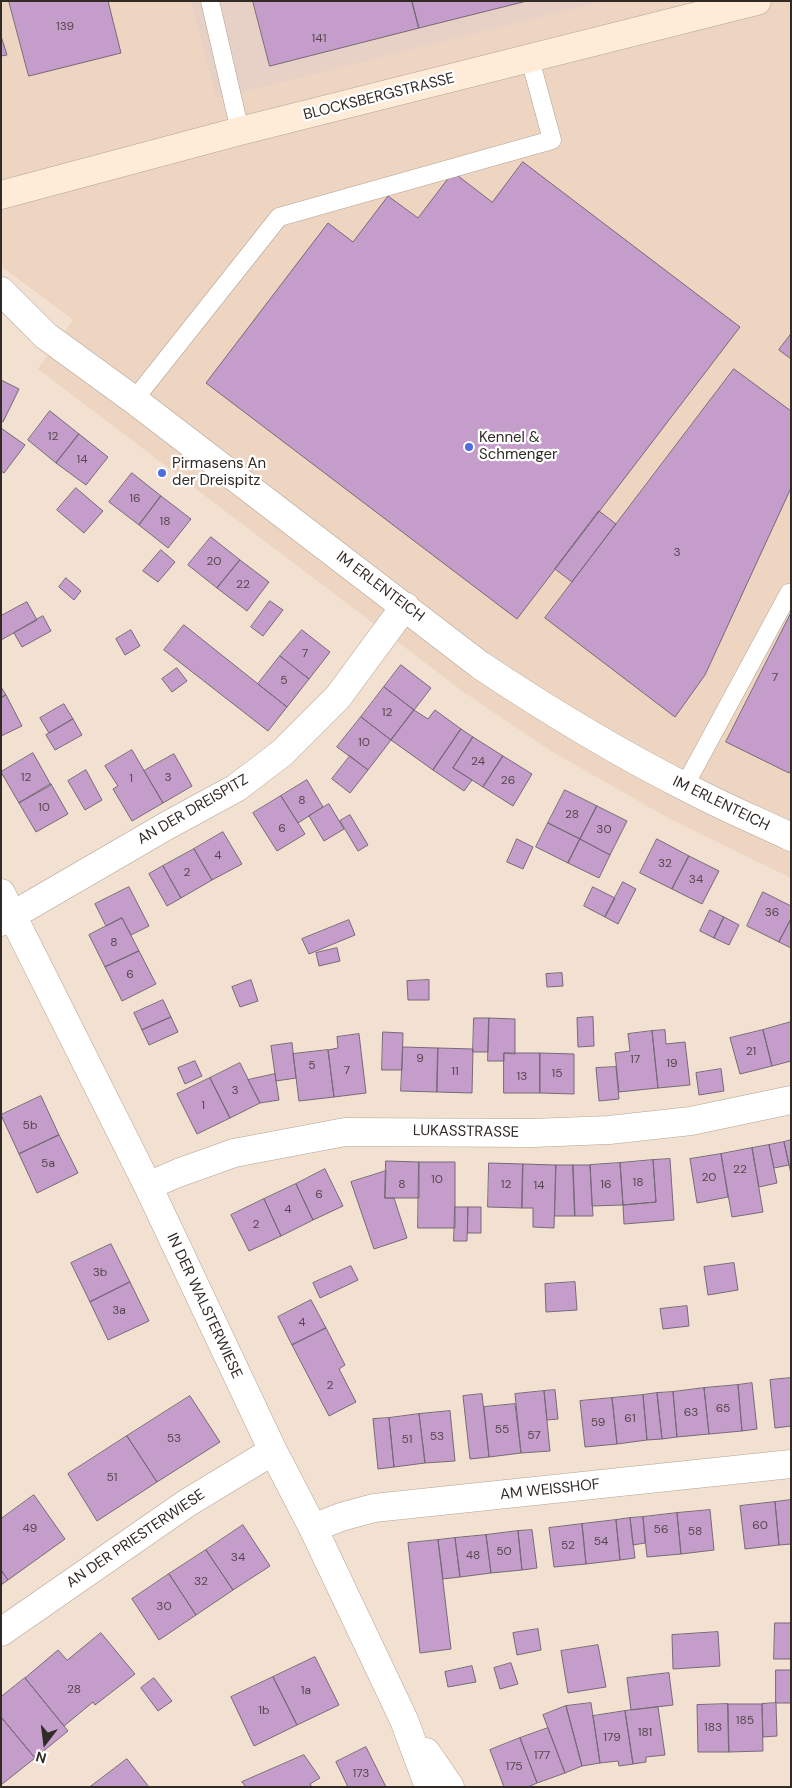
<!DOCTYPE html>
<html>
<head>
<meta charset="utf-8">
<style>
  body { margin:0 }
  #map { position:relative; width:792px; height:1788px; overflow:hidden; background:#f2e0d1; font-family:"DM Sans",sans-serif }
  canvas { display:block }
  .frame { position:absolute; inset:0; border:2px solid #312a25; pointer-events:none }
  .north { position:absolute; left:20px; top:1718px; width:50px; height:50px; -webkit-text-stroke:4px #fff; paint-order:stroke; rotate:195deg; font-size:14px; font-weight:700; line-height:20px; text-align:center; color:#312a25 }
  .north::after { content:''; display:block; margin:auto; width:18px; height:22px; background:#312a25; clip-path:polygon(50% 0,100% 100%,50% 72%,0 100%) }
</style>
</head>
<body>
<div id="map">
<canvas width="792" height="1788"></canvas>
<div class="frame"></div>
<div class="north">N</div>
</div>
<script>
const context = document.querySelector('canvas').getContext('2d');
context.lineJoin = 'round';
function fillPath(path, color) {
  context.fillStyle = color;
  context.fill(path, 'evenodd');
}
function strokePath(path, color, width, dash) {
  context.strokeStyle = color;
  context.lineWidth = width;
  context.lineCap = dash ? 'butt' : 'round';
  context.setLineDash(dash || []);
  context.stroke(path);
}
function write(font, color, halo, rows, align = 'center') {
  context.font = font + ' "DM Sans",sans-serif';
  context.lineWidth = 4.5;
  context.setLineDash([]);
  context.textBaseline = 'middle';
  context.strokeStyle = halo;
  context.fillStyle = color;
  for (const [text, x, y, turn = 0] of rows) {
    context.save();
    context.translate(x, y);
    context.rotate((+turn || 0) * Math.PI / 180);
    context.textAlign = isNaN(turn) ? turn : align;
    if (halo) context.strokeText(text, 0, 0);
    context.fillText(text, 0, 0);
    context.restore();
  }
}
const built = new Path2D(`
  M1,1h790v877l-121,-59 -119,-68 -86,-58 -427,-324 35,-49 -72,-54z`);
const industrial = new Path2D(`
  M190,1h414l-387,97z`);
const building = new Path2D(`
  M9,1h99l13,52 -92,23z
  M253,1h159l7,27 -149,38z
  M412,1h115l-108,27z
  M1,36l6,19 -6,1z
  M523,162l217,165 -223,292 -311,-236 122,-160 25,19 35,-46 30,22 35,-46 39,30z
  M791,334v25l-12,-9z
  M734,369l57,42v77l-86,187 -30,42 -130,-99z
  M1,380l18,9 -16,33 -2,-1z
  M50,411l29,23 -23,29 -28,-23z
  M1,428l24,17 -21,28 -3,-2z
  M79,434l29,23 -22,28 -30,-22z
  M132,473l29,23 -22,29 -30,-23z
  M76,488l27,23 -19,22 -27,-23z
  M161,496l30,23 -23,29 -29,-23z
  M599,511l17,13 -44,58 -17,-13z
  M211,537l29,23 -23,28 -29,-23z
  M161,550l14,12 -17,20 -15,-11z
  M240,560l29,22 -22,29 -30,-23z
  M66,578l15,13 -7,9 -15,-13z
  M270,601l13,9 -20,26 -12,-9z
  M27,602l10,18 -36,20v-24z
  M791,613v157l-2,3 -63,-31z
  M43,616l8,15 -29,16 -8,-14z
  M184,625l103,82 -19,24 -104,-81z
  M131,630l9,16 -15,9 -9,-16z
  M302,630l28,22 -21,27 -29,-23z
  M280,656l29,23 -22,28 -29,-23z
  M401,665l30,23 -17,22 -30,-23z
  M177,668l10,13 -15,11 -10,-13z
  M1,687l5,8 -5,3z
  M384,687l30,23 -23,30 -30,-23z
  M6,695l16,31 -21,10v-38z
  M64,704l9,15 -24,14 -9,-15z
  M414,710l14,9 7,-9 26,19 -28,41 -42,-30z
  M361,717l30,23 -23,30 -31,-23z
  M73,719l9,16 -27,15 -9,-15z
  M461,729l12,8 -20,31 19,12 -8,11 -31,-21z
  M473,737l30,19 -20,31 -30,-19z
  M132,750l31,53 -31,18 -19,-32 5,-3 -13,-20z
  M33,753l18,32 -32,18 -18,-31z
  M174,754l18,32 -29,17 -19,-32z
  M350,756l18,14 -18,23 -18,-14z
  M503,756l29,18 -19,32 -30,-19z
  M86,770l16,30 -17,10 -17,-29z
  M307,780l16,27 -25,16 -17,-27z
  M51,784l17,30 -32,18 -17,-29z
  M565,790l32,16 -17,33 -32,-16z
  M281,796l24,38 -28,17 -24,-38z
  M329,804l15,25 -20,12 -15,-25z
  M597,806l30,15 -17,34 -30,-16z
  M350,815l18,30 -10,6 -18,-30z
  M548,823l32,16 -12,24 -32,-16z
  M223,832l19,32 -30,16 -18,-31z
  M517,839l16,8 -10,22 -16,-7z
  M580,839l30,16 -11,23 -31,-15z
  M657,839l32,17 -17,33 -32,-16z
  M194,849l18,31 -31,18 -18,-32z
  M689,856l30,15 -17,33 -30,-15z
  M163,866l18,32 -14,8 -18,-32z
  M623,882l13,7 -18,35 -13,-7z
  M129,887l20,39 -18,9 -9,-17 -16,8 -11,-22z
  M593,887l22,11 -10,19 -21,-11z
  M763,892l28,14v13l-12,23 -32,-16z
  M710,910l14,7 -10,21 -14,-7z
  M724,917l15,8 -10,20 -15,-7z
  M122,918l17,33 -34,16 -16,-32z
  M791,919v29l-12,-6z
  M349,920l6,15 -46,19 -7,-15z
  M337,948l3,13 -21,5 -3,-13z
  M139,951l17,33 -34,17 -17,-34z
  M562,973l1,13 -16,1 -1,-13z
  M251,980l7,21 -18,6 -8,-20z
  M429,980v20h-21l-1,-19z
  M163,1000l8,17 -29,13 -8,-17z
  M171,1017l7,15 -29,13 -7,-15z
  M593,1017l1,29 -16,1 -1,-29z
  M474,1018h15l-1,34h-15z
  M489,1018l26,1v35l-11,-1v8h-16z
  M791,1022v39l-19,5 -9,-36z
  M665,1030l1,14 19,-2 5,43 -32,3 -6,-57z
  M763,1030l9,36 -32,8 -10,-36z
  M652,1031l6,57 -39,4 -4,-39 15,-2 -2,-17z
  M383,1032l20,1 -1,37h-20z
  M359,1034l7,59 -32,4 -6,-47 10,-2 -1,-11z
  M292,1043l4,35 -20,3 -5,-35z
  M403,1047l35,1 -1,44 -36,-1z
  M438,1048l35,1 -1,44 -35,-1z
  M328,1050l6,47 -35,4 -6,-47z
  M504,1053h36v40h-36z
  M540,1053l34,1v40l-34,-1z
  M195,1061l7,15 -17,8 -7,-16z
  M240,1063l20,40 -30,15 -20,-40z
  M616,1067l3,32 -20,2 -3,-33z
  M721,1069l3,22 -25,4 -3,-22z
  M275,1074l4,26 -19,3 -12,-23z
  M210,1078l20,40 -33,16 -20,-40z
  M41,1096l18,39 -40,19 -18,-39z
  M59,1135l19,38 -41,20 -18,-39z
  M791,1140v34l-7,-32z
  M784,1142l5,23 -15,3 -5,-23z
  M769,1145l8,38 -18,4 -7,-39z
  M752,1148l11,64 -31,5 -11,-63z
  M721,1154l7,43 -31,6 -7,-44z
  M670,1159l4,61 -50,4 -1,-19 33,-3 -3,-42z
  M653,1160l3,42 -33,3 -3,-42z
  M386,1161l33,1v36h-34z
  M419,1162h36v66h-37z
  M489,1163l34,1 -1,44 -34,-1z
  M620,1163l3,42 -31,1 -2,-41z
  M523,1164l33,1 -2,63 -21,-1v-19h-11z
  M556,1165h17l2,51h-20z
  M573,1165h17l3,51h-18z
  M325,1169l18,37 -30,14 -17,-36z
  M386,1171l-1,27h9l13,40 -33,11 -23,-67z
  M296,1184l17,36 -32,16 -17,-37z
  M264,1199l17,37 -32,15 -18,-36z
  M455,1207h13l-1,34h-13z
  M468,1207h13v26h-13z
  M111,1244l19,38 -40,20 -19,-39z
  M734,1263l4,27 -30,5 -4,-28z
  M351,1266l7,14 -38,18 -7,-15z
  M130,1282l19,39 -41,19 -18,-38z
  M575,1282l2,28 -31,2 -1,-28z
  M311,1300l15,28 -34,17 -14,-28z
  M687,1306l2,20 -26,3 -3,-20z
  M326,1328l19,37 -6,4 17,33 -27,14 -37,-71z
  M791,1378v48l-16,2 -5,-48z
  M752,1383l5,46 -15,2 -4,-46z
  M738,1385l4,46 -33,3 -5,-46z
  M704,1388l5,46 -32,3 -4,-45z
  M555,1390l3,29 -11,1 -3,-29z
  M544,1391l6,60 -29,2 -6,-59z
  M673,1392l4,45 -15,2 -5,-46z
  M657,1393l5,46 -15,1 -4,-45z
  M482,1394l7,63 -19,2 -7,-63z
  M643,1395l4,45 -30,4 -5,-46z
  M190,1396l30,46 -63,40 -30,-46z
  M612,1398l5,46 -32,3 -5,-46z
  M515,1404l6,49 -32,4 -5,-50z
  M450,1411l5,50 -30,2 -6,-49z
  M419,1414l6,49 -31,4 -5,-49z
  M389,1418l5,49 -16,2 -5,-50z
  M127,1436l30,46 -60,39 -29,-47z
  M34,1495l31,44 -57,41 -7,-10v-51z
  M791,1500v44l-12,1 -4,-43z
  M775,1502l4,43 -34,4 -5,-43z
  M710,1510l4,40 -33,4 -4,-41z
  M677,1513l4,41 -34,3 -4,-40z
  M643,1517l2,26 -12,2 -3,-27z
  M630,1518l5,40 -15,2 -4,-40z
  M616,1520l4,40 -34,4 -4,-40z
  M582,1524l4,40 -32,3 -5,-39z
  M243,1525l27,41 -37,24 -27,-40z
  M532,1530l5,38 -15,2 -4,-39z
  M518,1531l4,39 -31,3 -5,-38z
  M486,1535l5,38 -31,4 -5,-39z
  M455,1538l5,39 -17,2 -5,-39z
  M438,1540l13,109 -31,4 -12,-110z
  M206,1550l27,40 -37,25 -27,-41z
  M1,1570l7,10 -7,5z
  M169,1574l27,41 -37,25 -27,-41z
  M775,1623h16v36h-17z
  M538,1629l3,21 -24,5 -4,-22z
  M718,1632l2,34 -47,3 -1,-34z
  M101,1633l34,41 -40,31 -2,-3 -29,24 -39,-48 33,-28 9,10z
  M598,1645l8,42 -38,6 -7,-42z
  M315,1657l24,48 -42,20 -24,-48z
  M511,1663l7,21 -18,5 -6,-21z
  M472,1666l4,16 -28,5 -3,-15z
  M776,1670h15v33h-15z
  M669,1673l4,32 -42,5 -4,-32z
  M273,1677l24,48 -43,21 -23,-49z
  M25,1678l43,53 -33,27 -34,-41v-20z
  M154,1678l18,23 -14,10 -17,-23z
  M591,1703l9,60 -18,3 -16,-60z
  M776,1703l1,33 -14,1 -1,-33z
  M728,1704l1,48h-31l-1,-47z
  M728,1704h34l1,47 -34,1z
  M566,1706l16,60 -17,7 -22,-58z
  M658,1707l7,48 -19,2v5l-13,2 -8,-53z
  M625,1711l8,53 -14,2 -1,-5 -18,2 -7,-47z
  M1,1717l34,41 -34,27z
  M548,1728l17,45 -28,10 -17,-45z
  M520,1738l17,45 -9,4h-24l-14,-37z
  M366,1747l20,40h-38l-12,-25z
  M304,1755l16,23 -10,6 2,3h-66l-4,-5z
  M127,1759l22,28h-59z`);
const lane = new Path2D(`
  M210,1l30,130
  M134,400l145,-183 273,-77 -22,-81
  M684,787l105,-194`);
const street = new Path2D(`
  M1,291l45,45 88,64 346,265c66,44 133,85 204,121 35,19 71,34 107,51
  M1,893l147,293 125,265 40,77 91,192 25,67
  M1,922l167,-97 68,-37 46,-35 56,-56 67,-91
  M148,1186l30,-13 56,-20 111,-21 188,1 76,-3 82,-9 100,-21
  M313,1528l28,-11 33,-9 417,-44
  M1,1632l186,-129 86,-52
  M426,1752l24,35`);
const secondary = new Path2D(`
  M1,195l239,-64 517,-130`);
const markers = [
  [469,447,5,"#4d6de1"],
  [162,473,5,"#4d6de1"]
];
const numberNames = [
  ["139",65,27],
  ["141",319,39],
  ["12",53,437],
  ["14",82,460],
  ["16",135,499],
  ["18",165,522],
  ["3",677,553],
  ["20",214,562],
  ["22",243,585],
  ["7",305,654],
  ["7",775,678],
  ["5",284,681],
  ["12",387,713],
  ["10",364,743],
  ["24",478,762],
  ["12",26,778],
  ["3",168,778],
  ["1",131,779],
  ["26",508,781],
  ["8",302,801],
  ["10",44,808],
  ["28",572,815],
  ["6",282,829],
  ["30",604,830],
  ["4",218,856],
  ["32",665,864],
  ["2",187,873],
  ["34",696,880],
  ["36",772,913],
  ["8",114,943],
  ["6",130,975],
  ["21",751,1052],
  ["9",420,1059],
  ["17",635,1060],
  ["19",672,1064],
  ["5",312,1066],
  ["7",347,1071],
  ["11",455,1072],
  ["15",557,1074],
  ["13",522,1077],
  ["3",235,1091],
  ["1",203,1106],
  ["5b",30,1126],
  ["5a",48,1164],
  ["22",740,1170],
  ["20",709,1178],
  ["10",437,1180],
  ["18",638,1183],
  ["8",402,1185],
  ["12",506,1185],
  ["16",606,1185],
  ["14",539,1186],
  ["6",319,1195],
  ["4",288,1210],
  ["2",256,1225],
  ["3b",100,1273],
  ["3a",119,1311],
  ["4",302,1323],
  ["2",330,1386],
  ["65",723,1409],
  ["63",691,1413],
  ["61",630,1419],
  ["59",598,1423],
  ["55",502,1430],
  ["57",534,1436],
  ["53",437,1437],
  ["53",174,1439],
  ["51",407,1440],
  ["51",112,1478],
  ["60",760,1526],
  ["49",30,1529],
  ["56",661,1530],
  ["58",695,1532],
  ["54",601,1542],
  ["52",568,1546],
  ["50",504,1552],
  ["48",473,1556],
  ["34",238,1558],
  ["32",201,1582],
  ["30",164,1607],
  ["28",74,1690],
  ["1a",306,1691],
  ["1b",264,1711],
  ["185",745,1721],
  ["183",713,1728],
  ["181",645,1733],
  ["179",612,1738],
  ["177",542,1756],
  ["175",514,1767],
  ["173",361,1774]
];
const streetNames = [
  ["BLOCKSBERGSTRASSE",379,97,-14],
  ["IM ERLENTEICH",380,587,37],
  ["IM ERLENTEICH",721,804,26],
  ["AN DER DREISPITZ",193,810,-30],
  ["LUKASSTRASSE",466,1132,1],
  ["IN DER WALSTERWIESE",204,1306,65],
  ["AM WEISSHOF",550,1490,-6],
  ["AN DER PRIESTERWIESE",136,1539,-34]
];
const poiNames = [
  ["Kennel &",479,438],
  ["Schmenger",479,455],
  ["Pirmasens An",172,464],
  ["der Dreispitz",172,481]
];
fillPath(built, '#edd5c1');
fillPath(industrial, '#e7d1c6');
fillPath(building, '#c59dca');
strokePath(building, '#766978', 1);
strokePath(lane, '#b3a294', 19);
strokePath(street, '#b3a294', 29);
strokePath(secondary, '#b3a294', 29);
strokePath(lane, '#fff', 18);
strokePath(street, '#fff', 28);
strokePath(secondary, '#feebd8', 28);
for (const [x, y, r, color] of markers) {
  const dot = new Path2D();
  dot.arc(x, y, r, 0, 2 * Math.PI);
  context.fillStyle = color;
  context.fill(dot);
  strokePath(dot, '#fff', 2);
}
write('12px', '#56474e', null, numberNames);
write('15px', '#312a25', '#fff', streetNames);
write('15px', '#312a25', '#fff', poiNames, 'left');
</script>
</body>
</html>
